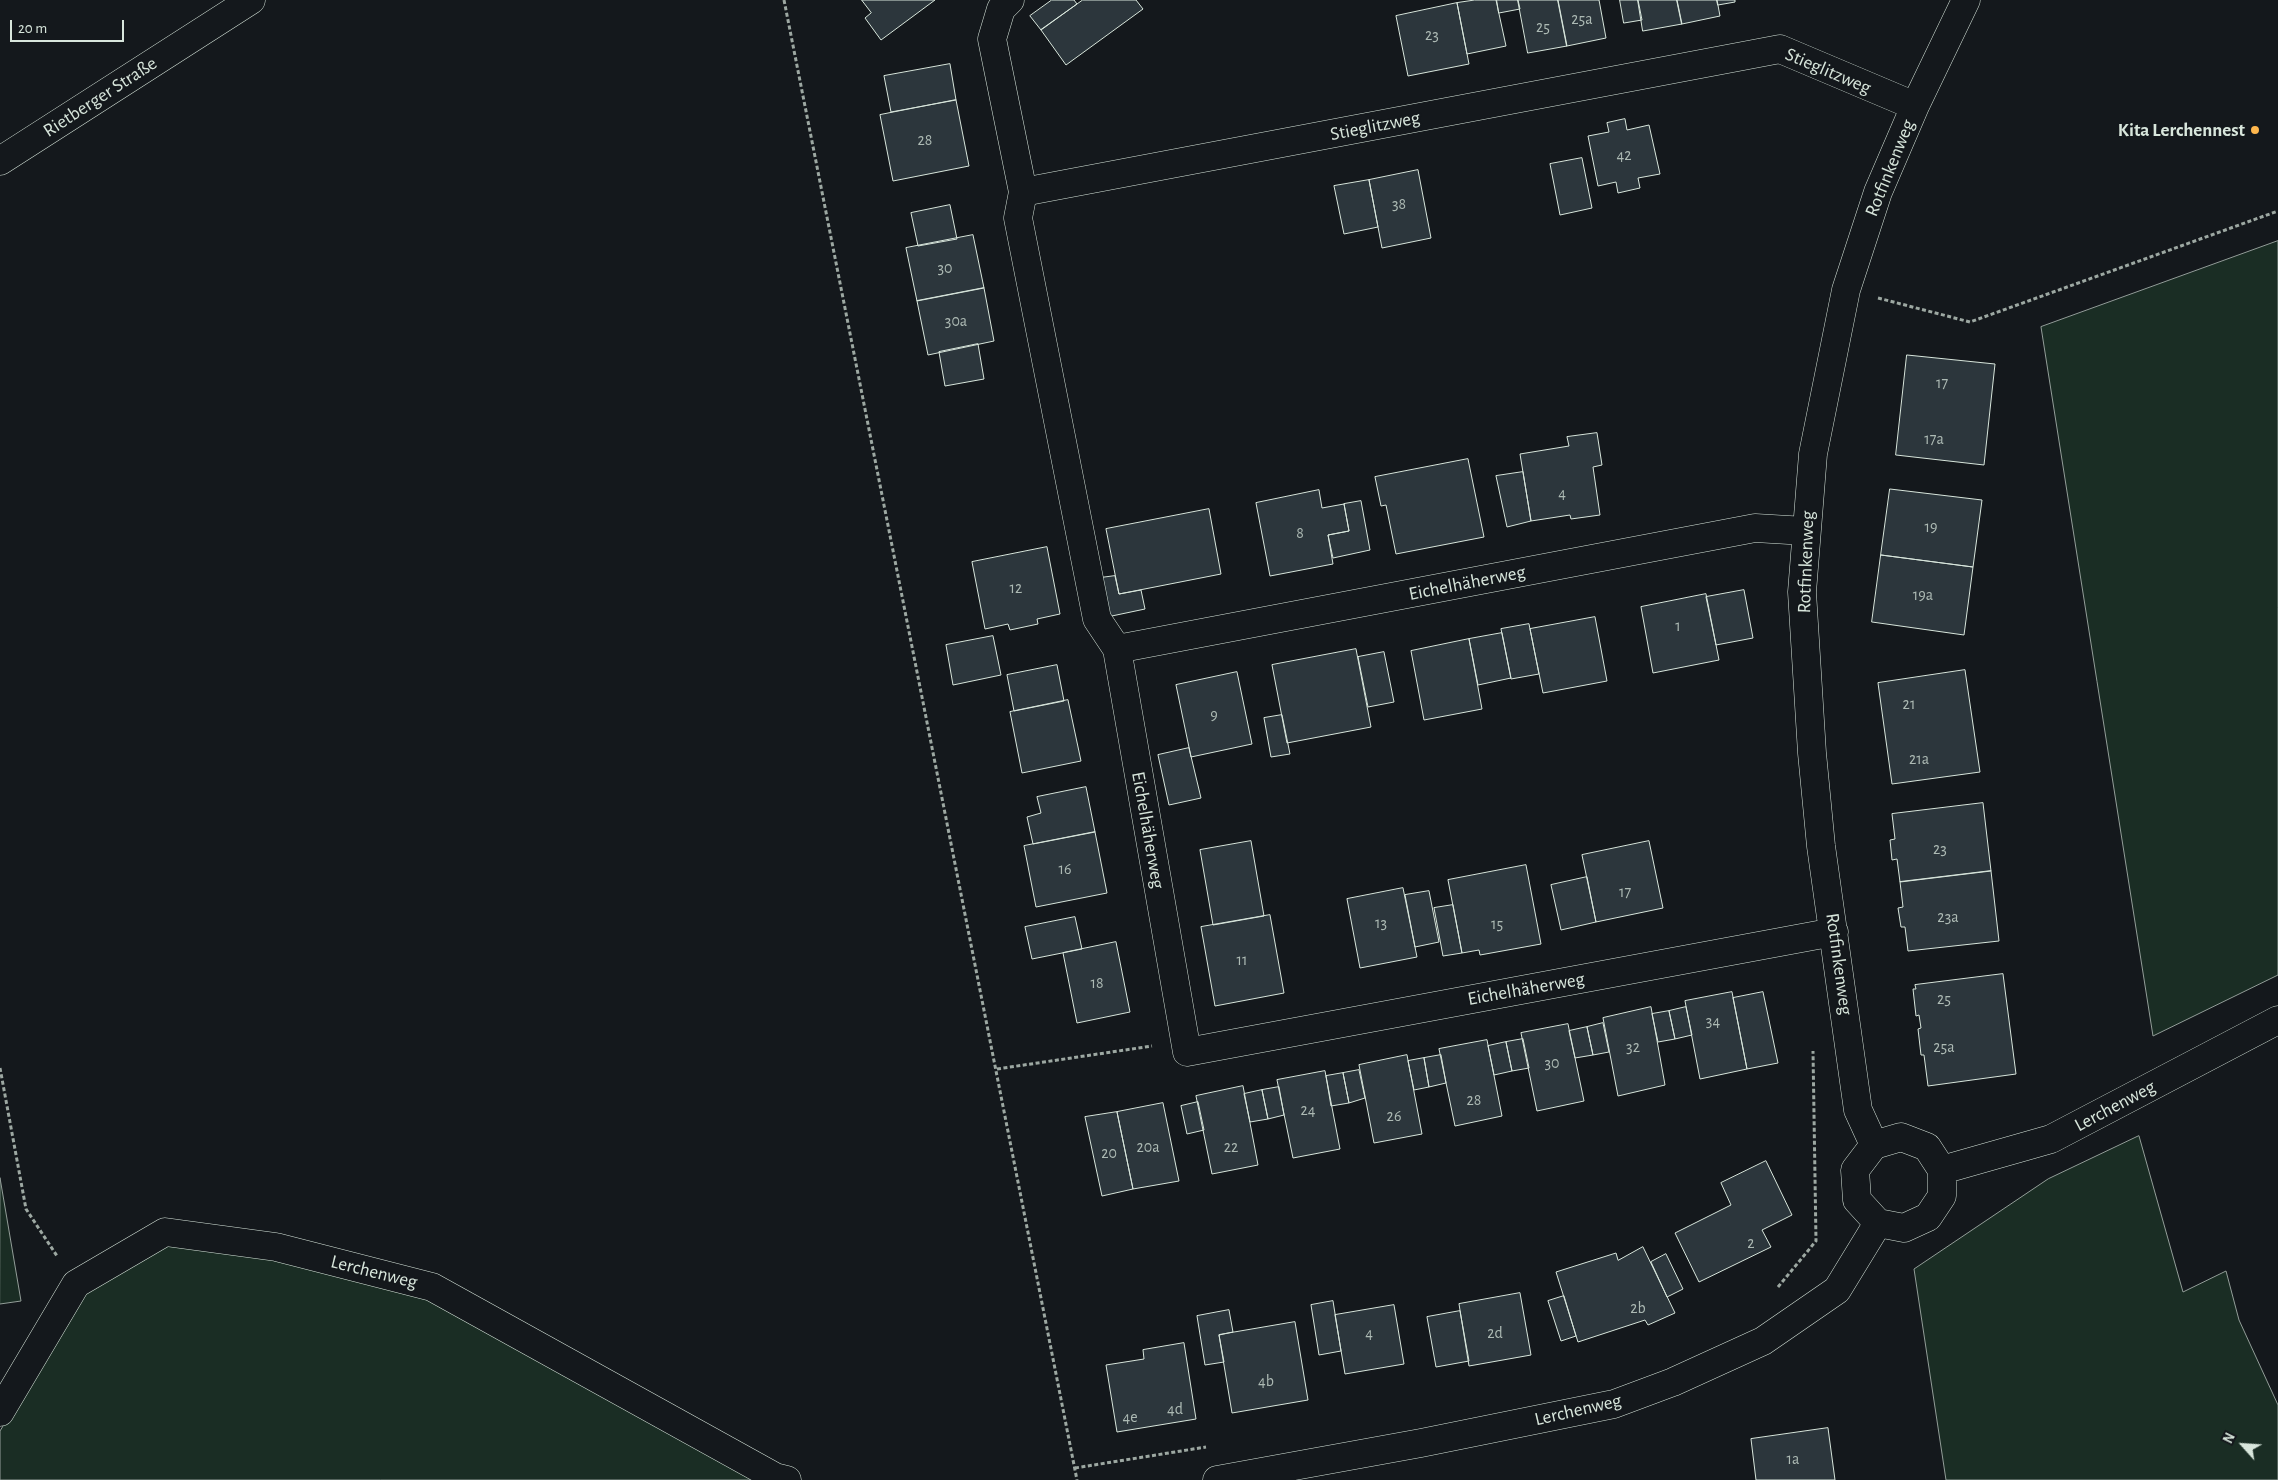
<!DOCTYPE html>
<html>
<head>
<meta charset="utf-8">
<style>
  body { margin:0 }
  #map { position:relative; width:2278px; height:1480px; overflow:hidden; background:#14181c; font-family:"Alegreya Sans",sans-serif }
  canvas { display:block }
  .north { position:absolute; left:2218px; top:1420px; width:50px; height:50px; -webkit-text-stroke:4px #14181c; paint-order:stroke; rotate:296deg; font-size:14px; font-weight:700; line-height:20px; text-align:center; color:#d8e6dc }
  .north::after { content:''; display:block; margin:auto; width:18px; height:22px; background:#d8e6dc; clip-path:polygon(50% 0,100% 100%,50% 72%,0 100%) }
  .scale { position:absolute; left:10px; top:20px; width:114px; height:22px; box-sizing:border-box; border:2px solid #d8e6dc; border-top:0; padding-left:6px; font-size:15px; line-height:18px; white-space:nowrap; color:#d8e6dc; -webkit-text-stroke:4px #14181c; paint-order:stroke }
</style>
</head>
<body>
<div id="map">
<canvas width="2278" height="1480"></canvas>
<div class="north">N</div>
<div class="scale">20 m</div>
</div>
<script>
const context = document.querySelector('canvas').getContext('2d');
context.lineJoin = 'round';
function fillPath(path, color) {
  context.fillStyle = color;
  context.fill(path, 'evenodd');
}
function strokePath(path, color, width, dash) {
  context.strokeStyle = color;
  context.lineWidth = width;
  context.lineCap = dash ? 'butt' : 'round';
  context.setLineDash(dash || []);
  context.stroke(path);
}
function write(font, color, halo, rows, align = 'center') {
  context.font = font + ' "Alegreya Sans",sans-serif';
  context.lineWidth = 4;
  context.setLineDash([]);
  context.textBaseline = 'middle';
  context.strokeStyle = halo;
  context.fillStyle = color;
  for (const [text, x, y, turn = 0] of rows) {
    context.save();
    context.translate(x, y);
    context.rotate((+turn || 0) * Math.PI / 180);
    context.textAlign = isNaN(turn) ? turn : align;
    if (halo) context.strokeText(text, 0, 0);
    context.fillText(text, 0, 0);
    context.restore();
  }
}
const green = new Path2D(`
  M2278,241v734l-125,61 -112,-709z
  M2139,1136l44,156 43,-21 13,49 39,85v75h-332l-32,-211 134,-90z
  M0,1178l21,123 -21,3z
  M166,1245l107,12 156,37 332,186h-761v-49l84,-138z`);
const building = new Path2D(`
  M862,0h73l-54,40 -16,-22 6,-5z
  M1052,0h22l3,4 -36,26 -11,-14z
  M1083,0h53l7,9 -77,56 -25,-35z
  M1475,0h21l10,46 -39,8 -10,-51z
  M1497,0h21l2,9 -21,4z
  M1518,0h40l9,46 -39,7z
  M1558,0h41l7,38 -39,8z
  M1620,0h18l4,20 -18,3z
  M1638,0h39l5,24 -39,7z
  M1677,0h40l3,16 -38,8z
  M1717,0h18v2l-17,3z
  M1457,3l12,61 -61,12 -12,-60z
  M950,64l6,36 -65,12 -7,-36z
  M956,100l13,66 -76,15 -13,-66z
  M1625,119l2,11 22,-5 11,49 -22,4 2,10 -22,5 -2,-11 -18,4 -10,-50 21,-4 -2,-9z
  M1582,158l10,50 -32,7 -10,-51z
  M1418,170l13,68 -49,10 -13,-68z
  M1369,180l9,47 -34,7 -10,-48z
  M950,205l7,34 -39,7 -7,-33z
  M973,235l11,53 -67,13 -11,-53z
  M984,288l10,53 -66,14 -11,-54z
  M978,344l6,35 -39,7 -6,-34z
  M1907,355l88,9 -11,101 -88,-10z
  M1597,433l5,32 -9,2 7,48 -29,4 -1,-4 -39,6 -11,-67 49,-8 -2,-9z
  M1468,459l16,78 -88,17 -10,-49 -5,1 -6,-29z
  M1523,472l8,49 -24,6 -11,-51z
  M1890,489l92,11 -9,67 -92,-12z
  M1319,490l3,18 22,-4 5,27 -21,4 5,29 -63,12 -14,-73z
  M1361,501l9,49 -37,8 -5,-23 21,-4 -5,-27z
  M1209,509l12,65 -102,20 -13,-65z
  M1047,547l13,67 -23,5 1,5 -28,6 -2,-6 -23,5 -13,-67z
  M1881,555l92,12 -9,68 -92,-13z
  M1115,576l4,18 22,-4 4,19 -38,8 -7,-39z
  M1744,590l9,48 -37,7 -10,-48z
  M1706,594l13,66 -66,13 -12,-66z
  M1595,617l12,64 -64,12 -13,-64z
  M1529,624l10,50 -28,5 -10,-50z
  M1502,633l9,45 -33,7 -9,-46z
  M993,636l8,39 -48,10 -7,-40z
  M1469,639l13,70 -58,11 -13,-69z
  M1356,649l15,78 -84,16 -15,-78z
  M1384,652l10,50 -26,5 -10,-50z
  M1057,665l7,36 -50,10 -7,-36z
  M1965,670l15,102 -88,12 -14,-101z
  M1237,672l15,72 -61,13 -15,-72z
  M1068,700l13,61 -59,12 -12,-61z
  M1282,715l8,39 -19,3 -7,-39z
  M1189,748l12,50 -32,7 -11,-50z
  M1086,787l9,45 -62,12 -6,-27 14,-4 -4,-16z
  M1983,803l8,68 -91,11 -3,-23 -5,1 -2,-20 5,-1 -3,-25z
  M1095,832l12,61 -71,14 -12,-61z
  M1251,841l13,75 -51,9 -13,-75z
  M1649,841l14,67 -67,14 -14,-67z
  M1526,865l15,79 -61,11 -1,-5 -17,3 -14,-73z
  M1991,871l8,70 -91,10 -3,-24h-4l-3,-19 5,-1 -3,-25z
  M1587,877l9,45 -35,8 -10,-45z
  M1403,888l14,69 -57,11 -13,-69z
  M1429,891l10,51 -24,5 -10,-52z
  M1453,905l9,48 -19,3 -9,-48z
  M1270,915l14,78 -69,13 -14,-79z
  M1075,917l7,32 -50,10 -7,-32z
  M1116,942l14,70 -53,11 -14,-70z
  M2003,974l13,100 -88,12 -4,-31h-3l-3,-26 3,-1 -2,-13 -3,1 -3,-27h3l-1,-4z
  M1732,992l15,77 -47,10 -15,-78z
  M1763,992l15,71 -31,6 -14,-71z
  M1651,1007l14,78 -47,11 -15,-78z
  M1686,1007l6,28 -17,4 -6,-28z
  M1669,1011l6,28 -17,3 -6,-28z
  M1603,1023l6,29 -16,3 -6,-28z
  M1568,1024l16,77 -47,10 -16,-78z
  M1587,1027l6,28 -18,3 -6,-27z
  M1523,1039l6,29 -17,3 -6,-29z
  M1487,1040l15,76 -47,10 -16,-77z
  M1506,1042l6,29 -18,4 -6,-29z
  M1407,1055l15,79 -48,9 -15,-78z
  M1441,1055l5,28 -17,4 -5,-29z
  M1424,1058l5,29 -15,3 -6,-29z
  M1359,1070l6,28 -16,5 -6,-30z
  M1325,1071l15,78 -47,9 -16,-78z
  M1343,1073l6,30 -18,3 -5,-30z
  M1243,1086l15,79 -46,9 -16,-78z
  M1279,1087l5,28 -16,4 -6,-29z
  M1262,1090l6,29 -18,3 -6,-28z
  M1198,1102l6,28 -17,4 -6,-28z
  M1163,1103l16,78 -46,8 -16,-77z
  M1117,1112l16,77 -31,7 -17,-79z
  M1766,1161l26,54 -30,15 9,17 -72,35 -24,-49 56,-28 -10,-22z
  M1643,1247l32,66 -27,12 -3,-5 -67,22 -22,-70 60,-19 2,7z
  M1666,1254l17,35 -16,8 -16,-35z
  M1520,1293l11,62 -62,11 -10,-62z
  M1564,1296l12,40 -15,5 -13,-40z
  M1333,1301l8,50 -22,4 -8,-50z
  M1394,1305l10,59 -59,10 -10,-59z
  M1229,1310l4,22 -14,3 5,27 -19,3 -8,-49z
  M1460,1311l9,50 -33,6 -9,-50z
  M1295,1322l13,78 -76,13 -13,-78z
  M1184,1343l12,76 -79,13 -11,-67 38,-6 -1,-9z
  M1828,1428l7,52h-79l-5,-41z`);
const path = new Path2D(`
  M784,0l293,1480
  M1878,298l92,24 308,-111
  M0,1068l26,141 31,47
  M997,1069l155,-23
  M1778,1287l38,-46 -3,-190
  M1075,1468l131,-21`);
const street = new Path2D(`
  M1010,0l-9,9 -9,30 31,153 757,-143 135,57
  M1023,192l-5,26 79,401 20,30 70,403 647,-120
  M1117,649l638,-121 51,3
  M1901,1137l26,10 15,23v26l-14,21 -24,11 -26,-5 -21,-23 -2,-30 19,-25z
  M1874,1145l-16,-35 -37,-264 -9,-93 -10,-161 11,-138 33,-164 32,-98 37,-86 51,-106
  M1942,1170l109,-31 227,-119
  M0,1412l76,-128 89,-52 111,15 156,40 343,190 12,3
  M1217,1480l204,-37 193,-39 59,-22 90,-41 74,-51 41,-67`);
const primary = new Path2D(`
  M0,161l251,-161`);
const markers = [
  [2255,130,5,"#ffb74d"]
];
const numberNames = [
  ["25a",1582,19],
  ["25",1543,27],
  ["23",1432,35],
  ["28",925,140],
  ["42",1624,155],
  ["38",1399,204],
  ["30",945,268],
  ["30a",956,321],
  ["17",1942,383],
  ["17a",1934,439],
  ["4",1562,493],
  ["19",1931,527],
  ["8",1300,533],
  ["12",1016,588],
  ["19a",1923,595],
  ["1",1678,626],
  ["21",1909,704],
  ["9",1214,715],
  ["21a",1919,759],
  ["23",1940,849],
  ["16",1065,869],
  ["17",1625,892],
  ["23a",1948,917],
  ["13",1381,923],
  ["15",1497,924],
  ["11",1242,960],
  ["18",1097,983],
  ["25",1944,999],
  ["34",1713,1021],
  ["32",1633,1047],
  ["25a",1944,1047],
  ["30",1552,1063],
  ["28",1474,1100],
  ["24",1308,1110],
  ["26",1394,1116],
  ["20a",1148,1147],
  ["22",1231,1147],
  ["20",1109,1153],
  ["2",1751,1243],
  ["2b",1638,1308],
  ["4",1369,1333],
  ["2d",1495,1333],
  ["4b",1266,1381],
  ["4d",1175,1409],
  ["4e",1130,1417],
  ["1a",1793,1459]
];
const streetNames = [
  ["Stieglitzweg",1828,71,23],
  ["Rietberger Straße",100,97,-33],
  ["Stieglitzweg",1375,126,-11],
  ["Rotfinkenweg",1890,168,-68],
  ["Rotfinkenweg",1806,562,-88],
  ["Eichelhäherweg",1467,583,-11],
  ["Eichelhäherweg",1148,830,80],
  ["Rotfinkenweg",1839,964,82],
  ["Eichelhäherweg",1526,989,-10],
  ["Lerchenweg",2115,1106,-28],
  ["Lerchenweg",374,1272,14],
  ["Lerchenweg",1578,1410,-13]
];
const poiNames = [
  ["Kita Lerchennest",2245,130]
];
fillPath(green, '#1a2d24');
strokePath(green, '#939e99', 1);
fillPath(building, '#2c363c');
strokePath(building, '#d8e6dc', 1);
strokePath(street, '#d8e6dc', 29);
strokePath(primary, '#d8e6dc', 29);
strokePath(path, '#9da8a2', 3, [4, 2.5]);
strokePath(street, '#14181c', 28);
strokePath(primary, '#14181c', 28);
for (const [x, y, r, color] of markers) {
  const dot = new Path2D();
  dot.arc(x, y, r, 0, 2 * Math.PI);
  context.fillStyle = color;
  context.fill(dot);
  strokePath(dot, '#14181c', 2);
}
write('16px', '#adbab4', null, numberNames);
write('19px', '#d8e6dc', '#14181c', streetNames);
write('bold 19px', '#d8e6dc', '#14181c', poiNames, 'right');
</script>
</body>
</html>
